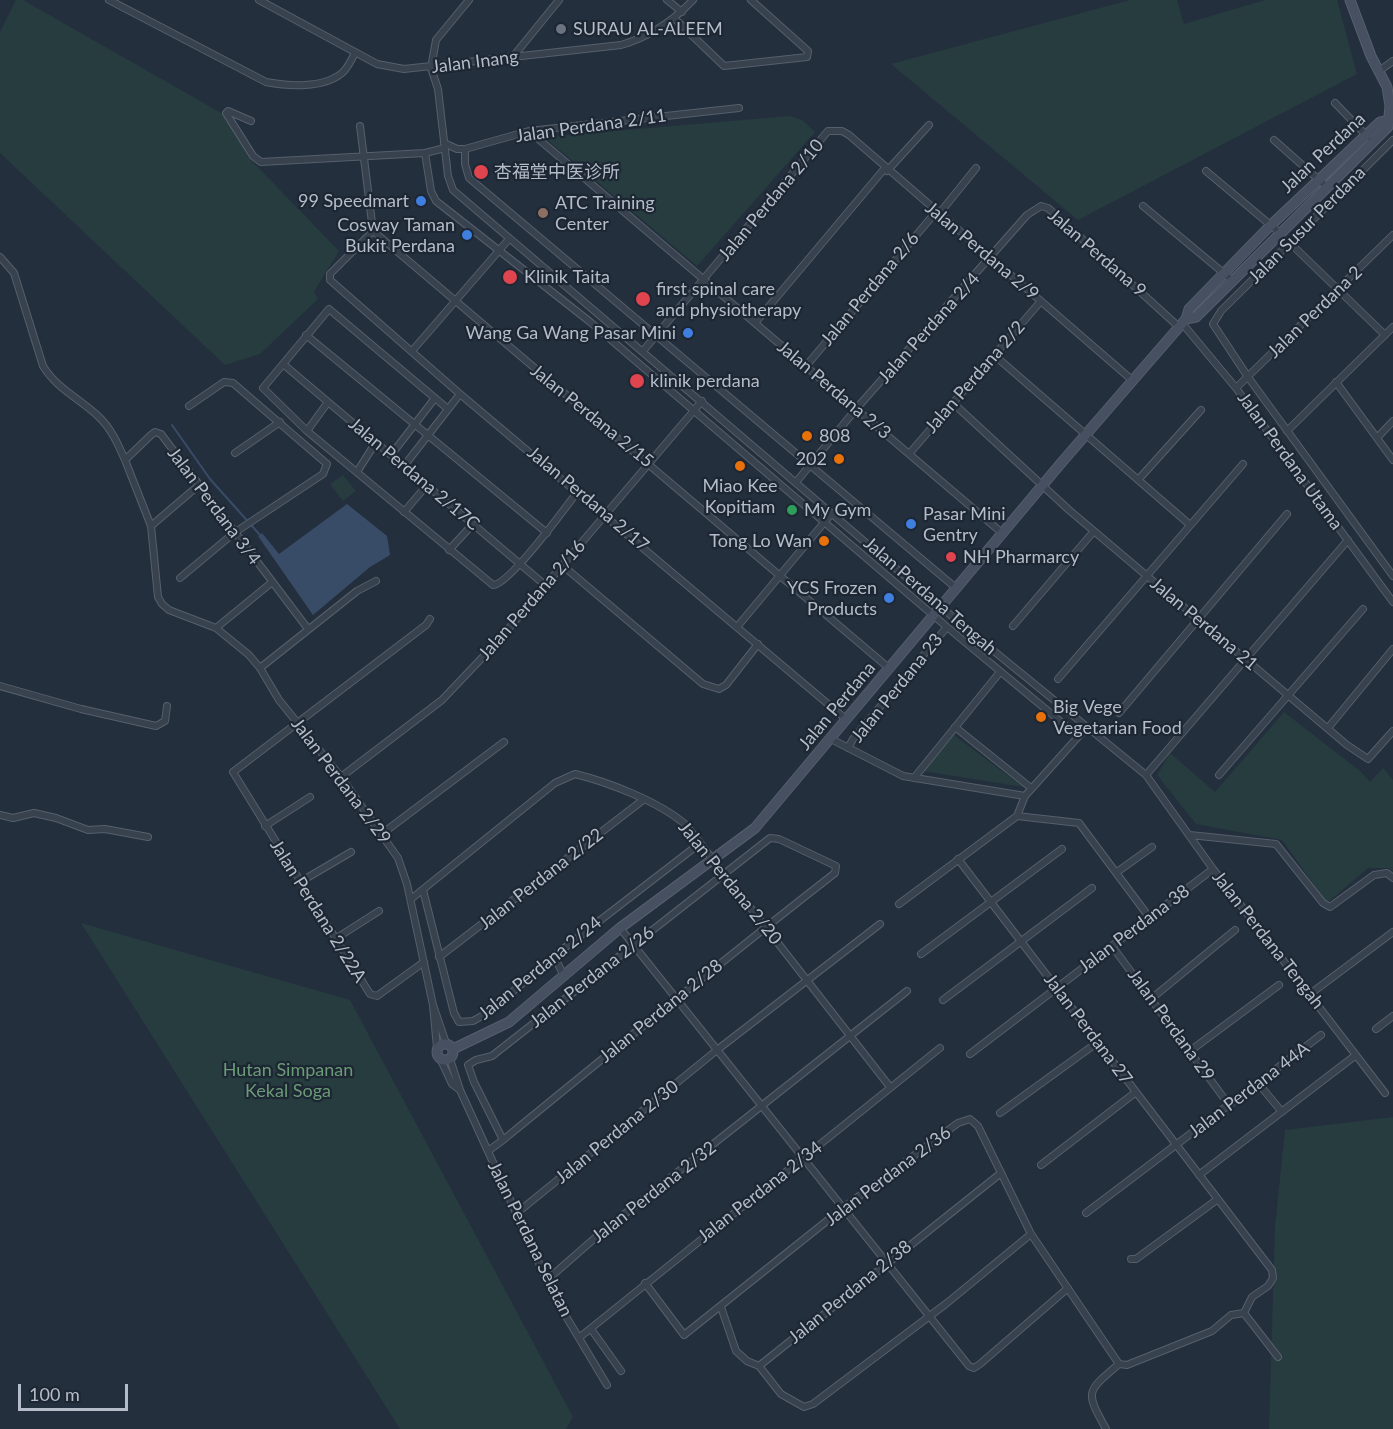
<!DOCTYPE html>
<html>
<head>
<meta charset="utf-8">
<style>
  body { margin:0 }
  #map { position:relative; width:1393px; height:1429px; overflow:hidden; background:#242f3e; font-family:Lato,sans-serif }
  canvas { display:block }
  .scale { position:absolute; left:18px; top:1384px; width:110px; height:27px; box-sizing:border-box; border:3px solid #b4bcc9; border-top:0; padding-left:8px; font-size:18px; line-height:21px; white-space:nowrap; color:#b4bcc9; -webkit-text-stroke:4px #1d2633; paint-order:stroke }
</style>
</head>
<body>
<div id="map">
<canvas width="1393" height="1429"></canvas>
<div class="scale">100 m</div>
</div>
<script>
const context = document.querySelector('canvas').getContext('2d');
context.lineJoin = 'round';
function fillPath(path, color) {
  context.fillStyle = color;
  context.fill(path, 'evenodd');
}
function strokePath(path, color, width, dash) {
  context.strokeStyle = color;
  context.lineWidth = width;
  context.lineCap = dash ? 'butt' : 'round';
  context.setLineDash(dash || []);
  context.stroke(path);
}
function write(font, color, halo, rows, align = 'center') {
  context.font = font + ' Lato,"Noto Sans SC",sans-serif';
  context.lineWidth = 4.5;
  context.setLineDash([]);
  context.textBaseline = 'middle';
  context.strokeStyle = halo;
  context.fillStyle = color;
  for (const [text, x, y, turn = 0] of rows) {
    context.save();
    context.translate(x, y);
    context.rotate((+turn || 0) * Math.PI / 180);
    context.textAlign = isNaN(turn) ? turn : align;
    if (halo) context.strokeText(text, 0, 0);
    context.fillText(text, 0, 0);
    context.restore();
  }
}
const green = new Path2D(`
  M16,0h7l207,118 18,39 91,94 -25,41 4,7 -58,55 -35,11 -225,-212v-121z
  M1130,0h47l7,24 81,-24h72l20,74 -279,146 -187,-156z
  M790,116l12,4 13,12 -118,134 -153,-129z
  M343,475l13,16 -13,10 -13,-17z
  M1284,712l76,59 10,11 13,-14 10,12v92l-4,-4h-21l-41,35 -45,-63 -86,-16 -39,-49 13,-22 45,39z
  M954,735l69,52 -100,-16z
  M81,923l269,77 223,417 -7,12h-166z
  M1393,1117v312h-124l6,-202 10,-97z`);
const water = new Path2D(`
  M347,504l40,32 3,19 -20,12 -57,48 -55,-79 4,-3 17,21z`);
const stream = new Path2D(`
  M172,425l38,54 50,56`);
const street = new Path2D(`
  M109,0l157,82c21,4 57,7 76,-9 6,-5 9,-13 13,-20
  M259,0l118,64 27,5 217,-24c28,-8 52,-24 72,-45
  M469,0l-33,40 -5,28 7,21 10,87 5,14 515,440 178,145 67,94 172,224
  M667,0l15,12
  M675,19l49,47 83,-9 1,-6 -57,-51
  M512,58l47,-58
  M1379,71l14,-10
  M1335,103l33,34
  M251,121l-23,-10 -2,2 27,43 8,6 164,-9 20,-5
  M360,126l13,105 517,438
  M529,131l473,402
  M1274,140l53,47
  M1393,140l-172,171 -8,13 35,53 145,199
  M444,143l13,6h8l64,-18 210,-23
  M465,149v15l4,14 487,410
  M425,153l6,38 5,10 153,120 358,306
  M887,171l42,-46
  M1206,171l74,62
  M1143,206l89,74
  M939,214l37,-46
  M373,231l-43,43v6l130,114 387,326
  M1289,242l96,93
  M0,257l14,16 29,93c14,23 36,32 55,50 13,12 20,28 27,44
  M755,323l130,-155
  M1182,323l54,65 157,214
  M306,335l241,198
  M412,351l97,-112
  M643,351l185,-220h14l7,4 283,245
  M994,355l195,169
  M283,364l262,221
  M806,366l129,-153
  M1336,382l57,78
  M1236,388l157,-153
  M953,403l116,107 278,235 21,14 25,-28
  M448,409l-119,-100 -66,79 44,43 186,154c16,0 73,-78 85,-94
  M307,431l21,-29
  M1287,431l106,-104
  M1377,438l16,-17
  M235,453l45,-31
  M909,454l132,-153
  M391,455l44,-57
  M404,466l56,-72
  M357,472l19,-30
  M1138,480l63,-70
  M797,481l59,-72 171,-194 14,-9 7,2 131,119
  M404,512l23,-27
  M151,526l48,-41
  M449,550l24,-26
  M562,565l141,119 16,5 7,-4 32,-41
  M180,578l54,-45 89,-59 4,-10 -94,-81 -9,-1 -35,24
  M1013,626l81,-95
  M737,627l95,-114
  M216,628l55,-45
  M308,629l-147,-195 -6,-2 -4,3 -26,25 26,66 7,71 4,7 7,6 47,18 33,27 11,13 19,32 62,77 57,81 9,26 26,121 13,38
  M260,668l97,-77 19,-10
  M1058,679l185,-215
  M0,686l81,23 75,17 9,-5 2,-15
  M1119,713l168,-199
  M955,727l76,61
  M1328,728l65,-79
  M831,739l72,37 122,20
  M848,748l5,-9 94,-112 131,109
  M1146,775l202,-235
  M1219,775l144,-166
  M341,777l101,-77 56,-59 204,-240
  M914,778l86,-106
  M0,815l13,3 21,-5 22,5 32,12 17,-1 43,8
  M1017,816l8,-20 61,-68
  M265,826l45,-29
  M383,833l121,-91
  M1190,835l86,9 47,59 7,4 44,-32 13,-2 6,5
  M958,859l314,411 1,8 -5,8 -16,11 -8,16 -13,2 -19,16 -85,34 -8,-1c-33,28 -34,27 -13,65
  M1117,872l35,-25
  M300,882l51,-30
  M423,890l31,123 5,9 14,-1 16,-9 65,-56 145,-112
  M411,899l144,-116 20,-9c33,8 85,28 111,51l204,262
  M899,904l118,-88 62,7 70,94
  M620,928l349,438 5,2 6,-4 88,-76
  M335,939l44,-28
  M1112,946l117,159
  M921,954l141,-105
  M554,956l10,20
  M439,957l204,-157
  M424,962l-47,34 -7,-2 -137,-222 193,-147 4,-6
  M1310,994l83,-62
  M1151,999l84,-69
  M943,1000l149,-112
  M433,1005l4,43
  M1376,1029l17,-13
  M1190,1051l89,-66
  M970,1054l243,-185
  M440,1058l12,26 8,6
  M450,1059l10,31 95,208 52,87
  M1258,1083l24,29
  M1000,1113l98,-71
  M488,1151l15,-11c110,-90 220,-180 332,-267l1,-7 -57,-27 -9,-1 -278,218 -16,4 -8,5 6,17 29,58
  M1041,1165l95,-73
  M1199,1175l157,-120
  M517,1213l200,-163 163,-126
  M1086,1213l235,-178
  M1131,1259h5l82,-60
  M547,1280l56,-49 304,-240
  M645,1283l39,52 159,-127 115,-85 12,-4 8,7 53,108 88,130
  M721,1307l15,44 11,10 12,5 22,28 23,13 9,-3 134,-101 84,-69
  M1244,1313l34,44
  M591,1329l30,42
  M580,1337l360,-289
  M759,1366l242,-193`);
const secondary = new Path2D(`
  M1186,319l10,-2 192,-190 2,-21 -3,-19 -16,-31 -21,-56
  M437 1052a8 8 0 1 1 16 0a8 8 0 1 1-16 0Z
  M453,1049l56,-27 111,-94 135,-100 307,-366 124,-143 3,-10 81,-83 110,-104 8,-2`);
const markers = [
  [561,29,6,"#6b7280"],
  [481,172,8,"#e0444e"],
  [421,201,6,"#3f7fe0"],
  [543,213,6,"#8d6e63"],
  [467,235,6,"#3f7fe0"],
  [510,277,8,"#e0444e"],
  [643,299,8,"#e0444e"],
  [688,333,6,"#3f7fe0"],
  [637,381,8,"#e0444e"],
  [807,436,6,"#e8710a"],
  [839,459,6,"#e8710a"],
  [740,466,6,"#e8710a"],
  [792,510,6,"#2e9e5b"],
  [911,524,6,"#3f7fe0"],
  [824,541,6,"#e8710a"],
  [951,557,6,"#e0444e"],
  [889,598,6,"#3f7fe0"],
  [1041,717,6,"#e8710a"]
];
const poiNames = [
  ["SURAU AL-ALEEM",573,29],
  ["杏福堂中医诊所",494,172],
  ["99 Speedmart",409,201,"right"],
  ["ATC Training",555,203],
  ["Center",555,224],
  ["Cosway Taman",455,225,"right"],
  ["Bukit Perdana",455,246,"right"],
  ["Klinik Taita",524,277],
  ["first spinal care",656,289],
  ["and physiotherapy",656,310],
  ["Wang Ga Wang Pasar Mini",676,333,"right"],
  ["klinik perdana",650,381],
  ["808",819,436],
  ["202",827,459,"right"],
  ["Miao Kee",740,486,"center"],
  ["Kopitiam",740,507,"center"],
  ["My Gym",804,510],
  ["Pasar Mini",923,514],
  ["Gentry",923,535],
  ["Tong Lo Wan",812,541,"right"],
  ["NH Pharmarcy",963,557],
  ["YCS Frozen",877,588,"right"],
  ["Products",877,609,"right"],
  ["Big Vege",1053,707],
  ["Vegetarian Food",1053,728]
];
const streetNames = [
  ["Jalan Inang",475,62,-7],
  ["Jalan Perdana 2/11",591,126,-8],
  ["Jalan Perdana",1323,153,-43],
  ["Jalan Perdana 2/10",771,200,-50],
  ["Jalan Susur Perdana",1307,225,-45],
  ["Jalan Perdana 2/9",982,251,40],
  ["Jalan Perdana 9",1097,253,41],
  ["Jalan Perdana 2/6",870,289,-50],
  ["Jalan Perdana 2",1315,312,-44],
  ["Jalan Perdana 2/4",929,328,-48],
  ["Jalan Perdana 2/2",975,377,-49],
  ["Jalan Perdana 2/3",834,390,40],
  ["Jalan Perdana 2/15",592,416,39],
  ["Jalan Perdana Utama",1290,461,54],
  ["Jalan Perdana 2/17C",414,474,40],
  ["Jalan Perdana 2/17",588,499,40],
  ["Jalan Perdana 3/4",214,506,53],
  ["Jalan Perdana Tengah",930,596,41],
  ["Jalan Perdana 2/16",532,600,-49],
  ["Jalan Perdana 21",1204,624,40],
  ["Jalan Perdana 23",897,688,-51],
  ["Jalan Perdana",837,706,-50],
  ["Jalan Perdana 2/29",341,781,53],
  ["Jalan Perdana 2/22",541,879,-38],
  ["Jalan Perdana 2/20",730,883,51],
  ["Jalan Perdana 2/22A",318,911,58],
  ["Jalan Perdana 38",1134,929,-37],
  ["Jalan Perdana Tengah",1268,940,52],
  ["Jalan Perdana 2/24",540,968,-39],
  ["Jalan Perdana 2/26",592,977,-38],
  ["Jalan Perdana 2/28",661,1011,-39],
  ["Jalan Perdana 29",1171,1025,54],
  ["Jalan Perdana 27",1088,1029,53],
  ["Jalan Perdana 44A",1249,1090,-37],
  ["Jalan Perdana 2/30",617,1132,-39],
  ["Jalan Perdana 2/36",888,1176,-37],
  ["Jalan Perdana 2/32",654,1192,-38],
  ["Jalan Perdana 2/34",760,1192,-38],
  ["Jalan Perdana Selatan",530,1239,64],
  ["Jalan Perdana 2/38",850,1292,-39]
];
const parkNames = [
  ["Hutan Simpanan",288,1070],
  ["Kekal Soga",288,1091]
];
fillPath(green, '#263c3f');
fillPath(water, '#394c67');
strokePath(stream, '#394c67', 2);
strokePath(street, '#565f6c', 8);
strokePath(secondary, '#565f6c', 11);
strokePath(street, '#38414e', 6);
strokePath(secondary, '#465061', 9);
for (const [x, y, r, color] of markers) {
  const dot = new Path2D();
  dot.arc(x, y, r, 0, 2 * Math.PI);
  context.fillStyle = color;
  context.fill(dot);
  strokePath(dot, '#1d2633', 2);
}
write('18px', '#b4bcc9', '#1d2633', poiNames, 'left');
write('18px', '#b4bcc9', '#1d2633', streetNames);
write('18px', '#6b9a76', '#1d2633', parkNames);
</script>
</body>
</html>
